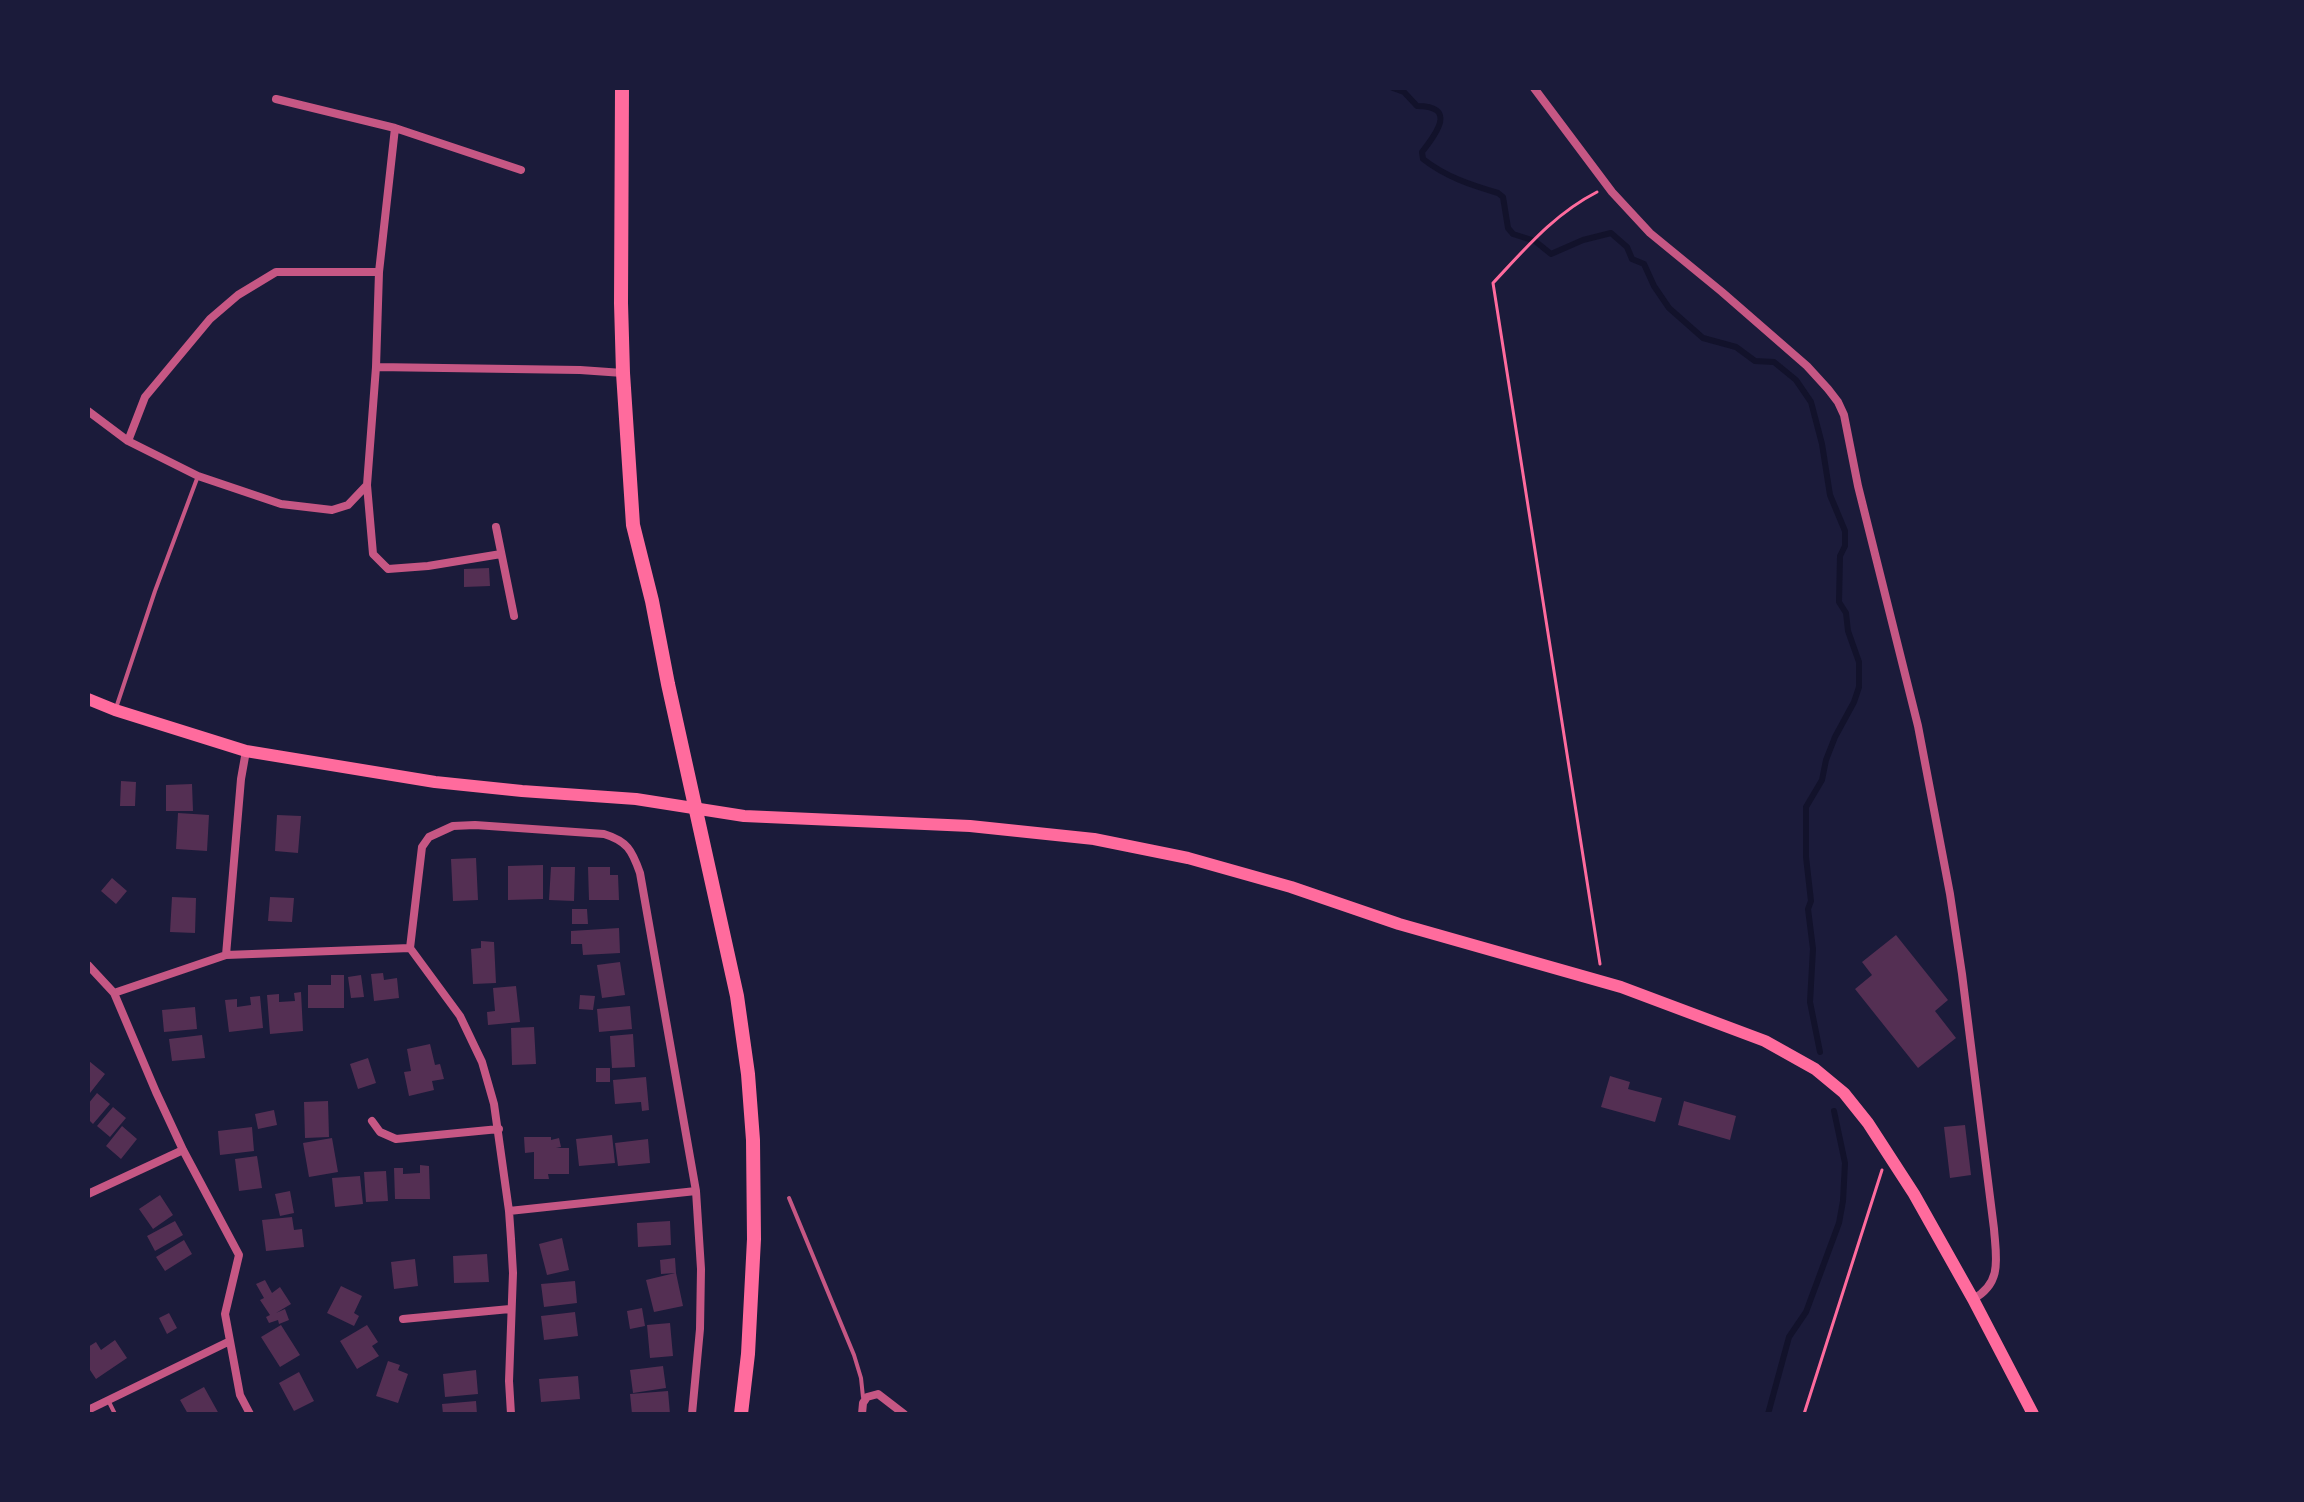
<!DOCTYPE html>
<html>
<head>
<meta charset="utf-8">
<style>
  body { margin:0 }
  #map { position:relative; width:2304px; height:1502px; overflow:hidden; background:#1b1b3a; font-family:"Exo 2",sans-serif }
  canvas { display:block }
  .frame { position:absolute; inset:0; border:90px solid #1b1b3a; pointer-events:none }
</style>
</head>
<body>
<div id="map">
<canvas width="2304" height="1502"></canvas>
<div class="frame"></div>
</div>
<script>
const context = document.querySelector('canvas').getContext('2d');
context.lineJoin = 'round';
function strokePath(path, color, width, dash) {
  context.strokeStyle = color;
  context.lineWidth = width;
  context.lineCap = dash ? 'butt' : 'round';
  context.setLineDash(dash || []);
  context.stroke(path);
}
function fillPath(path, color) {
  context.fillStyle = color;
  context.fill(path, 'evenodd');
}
const stream = new Path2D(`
  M1393,88l11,4 13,14c40,0 20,27 5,46l1,7c23,18 48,26 75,34l5,4 5,31 5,6 22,7 16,13 32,-14 28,-7 16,14 5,12 12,5 10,22 15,22 34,30 33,9 19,14 19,1 22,18 15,22 11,42 8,51 15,36v15l-5,10 -1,46 7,11 2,18 11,31v25l-5,15 -19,35 -9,23 -4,20 -16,27v50l5,44 -3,8 5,40 -3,53 10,50
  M1768,1414l21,-77 17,-25 33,-89 4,-22 2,-38 -11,-52`);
const building = new Path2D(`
  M489,568l1,18 -26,1v-18z
  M121,781l15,1 -1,24h-15z
  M192,784l1,27h-27v-26z
  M178,813l31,2 -2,36 -31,-2z
  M277,815l24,1 -3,37 -23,-2z
  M476,858l2,42 -25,1 -2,-42z
  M543,865v34l-35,1v-34z
  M551,867h24l-1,34 -25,-1z
  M588,867h22v8h8l1,25h-30z
  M112,878l15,13 -11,13 -15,-13z
  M172,897l24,1 -1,35 -25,-1z
  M270,897l24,1 -2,24 -24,-1z
  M572,909h15l1,15h-16z
  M619,928l1,25 -37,2 -1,-11h-11v-13z
  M1896,935l52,65 -13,11 21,27 -38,30 -63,-79 17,-14 -10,-13z
  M481,941l13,1 2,41 -23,1 -2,-35 10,-1z
  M620,962l5,33 -23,3 -5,-33z
  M383,973l1,7 13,-2 2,20 -25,3 -3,-27z
  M331,975h13v33h-36v-23h23z
  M361,975l3,22 -13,1 -3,-21z
  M516,986l4,36 -32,3 -1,-13 8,-1 -2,-23z
  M301,992l2,39 -33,3 -3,-39 12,-1v8l16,-1 -1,-8z
  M580,995l15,1 -2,14 -14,-1z
  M260,996l3,32 -34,4 -4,-32 12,-1v8l14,-2 -1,-8z
  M630,1006l2,23 -33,3 -2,-23z
  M195,1007l2,22 -33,3 -2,-22z
  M534,1027l2,37 -24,1 -1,-37z
  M633,1034l2,33 -23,1 -2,-32z
  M202,1035l3,23 -33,3 -3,-22z
  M430,1044l5,21 5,-1 4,15 -12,2 2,9 -25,6 -5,-24 7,-1 -4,-22z
  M368,1058l8,25 -18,6 -8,-25z
  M89,1061l16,13 -15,19 -2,-1z
  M596,1068h14v14h-14z
  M1610,1076l20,6 -2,7 34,9 -7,24 -54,-15z
  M646,1077l3,33 -7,1 -1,-9 -26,2 -2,-24z
  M97,1093l13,11 -17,20 -5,-5v-15z
  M328,1101l1,36 -24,1 -1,-36z
  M1684,1101l52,15 -6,24 -52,-15z
  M113,1107l13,11 -16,19 -13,-11z
  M274,1110l3,15 -19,4 -3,-15z
  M1965,1125l6,50 -21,3 -6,-51z
  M122,1126l15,13 -16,20 -15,-13z
  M252,1127l2,24 -34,4 -2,-24z
  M612,1135l3,28 -36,3 -3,-27z
  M524,1137h27v3l8,-2 2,9 -5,1h13v26h-21l1,5h-15v-27l-9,1z
  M332,1138l6,34 -29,5 -6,-34z
  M648,1139l2,24 -32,3 -3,-23z
  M257,1156l5,32 -23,3 -4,-32z
  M420,1165l9,1 1,33h-35l-1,-31h9v6l17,-1z
  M386,1171l2,30 -22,1 -2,-30z
  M360,1176l3,28 -28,3 -3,-29z
  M290,1191l4,22 -14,3 -5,-22z
  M160,1195l13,20 -20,14 -14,-20z
  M292,1217l2,13 8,-1 2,18 -38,4 -4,-31z
  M175,1221l8,14 -28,16 -8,-15z
  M670,1221l1,24 -33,2 -1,-24z
  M562,1238l7,32 -22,5 -8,-31z
  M184,1240l8,14 -27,17 -9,-14z
  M487,1254l2,28 -35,1 -1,-27z
  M675,1258l1,15 7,33 -29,6 -8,-32 29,-7 -14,1 -1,-14z
  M415,1259l3,27 -24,3 -3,-27z
  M265,1280l7,13 8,-6 11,17 -15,9 9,-4 4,11 -10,4 -1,-4 -9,3 -3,-6 4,-2 -10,-15 4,-2 -8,-14z
  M575,1281l2,22 -33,4 -3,-23z
  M341,1286l21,10 -8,17 5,3 -5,10 -27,-13z
  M642,1308l3,18 -15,3 -3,-18z
  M575,1312l3,24 -34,4 -3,-24z
  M169,1313l8,15 -10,6 -8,-16z
  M670,1323l3,33 -23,2 -3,-33z
  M281,1325l19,30 -20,12 -19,-30z
  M367,1325l11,17 -6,4 7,10 -22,13 -17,-28z
  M115,1340l12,18 -31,21 -8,-12v-20l8,-5 5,8z
  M388,1361l12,4 -2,5 10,4 -10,29 -22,-7z
  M663,1366l3,22 -33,5 -3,-23z
  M476,1370l2,24 -33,3 -2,-23z
  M299,1372l15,29 -20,10 -15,-28z
  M578,1376l2,23 -39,3 -2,-23z
  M204,1387l15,27h-31l-8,-14z
  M668,1391l2,23h-38l-2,-20z
  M476,1401l1,13h-34l-1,-10z`);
const path = new Path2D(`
  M1597,192c-43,22 -72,57 -104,91l107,681
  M1804,1414l78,-244`);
const service = new Path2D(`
  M116,708l39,-117 43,-115
  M789,1198l65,157 7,23 2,19
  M109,1402l6,12`);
const minor = new Path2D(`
  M1534,88l78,104 38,41 72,59 85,74 21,23 10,13 6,13 14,71 60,240 32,168 12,80 32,255c2,28 9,54 -21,70
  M276,99l119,29 126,42
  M376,367l3,-95 16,-144
  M88,411l40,30 70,35 83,28 51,6 16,-5 19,-20 9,-118 204,3 43,3
  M128,441l17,-44 65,-78 28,-24 38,-23h103
  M367,485l6,69 15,15 40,-3 73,-12
  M496,527l18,89
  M226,955l15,-176 5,-28
  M88,965l26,28 42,99 27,58 56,105 -14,59 15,81 10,19
  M114,993l112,-38 184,-7
  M372,1121l8,11 16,7 103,-10
  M88,1194l95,-44
  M509,1211l187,-20
  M403,1319l107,-10
  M88,1410l142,-69
  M511,1414l-2,-33 4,-108 -2,-34 -2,-28 -15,-107 -12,-42 -22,-46 -50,-68 12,-101 7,-10 24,-11 22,-1 129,9c23,7 28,16 36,39l56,318 5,78 -1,60 -8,85
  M862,1414l1,-11 4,-6 11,-3 26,20`);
const secondary = new Path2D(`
  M88,699l27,11 131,41 189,31 87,9 114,8 108,17 226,10 124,13 94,19 103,29 108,37 222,63 144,54 50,28 29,24 24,30 46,71 59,105 60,115`);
const primary = new Path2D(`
  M622,88l-1,215 2,70 10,152 19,76 16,83 69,312 11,78 5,66 1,99 -6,115 -7,60`);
strokePath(stream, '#12122b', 6);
fillPath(building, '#542f53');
strokePath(path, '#ff6b9d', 3);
strokePath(service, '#c65784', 4);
strokePath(minor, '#c65784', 8);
strokePath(secondary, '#ff6b9d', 12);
strokePath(primary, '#ff6b9d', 14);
</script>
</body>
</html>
